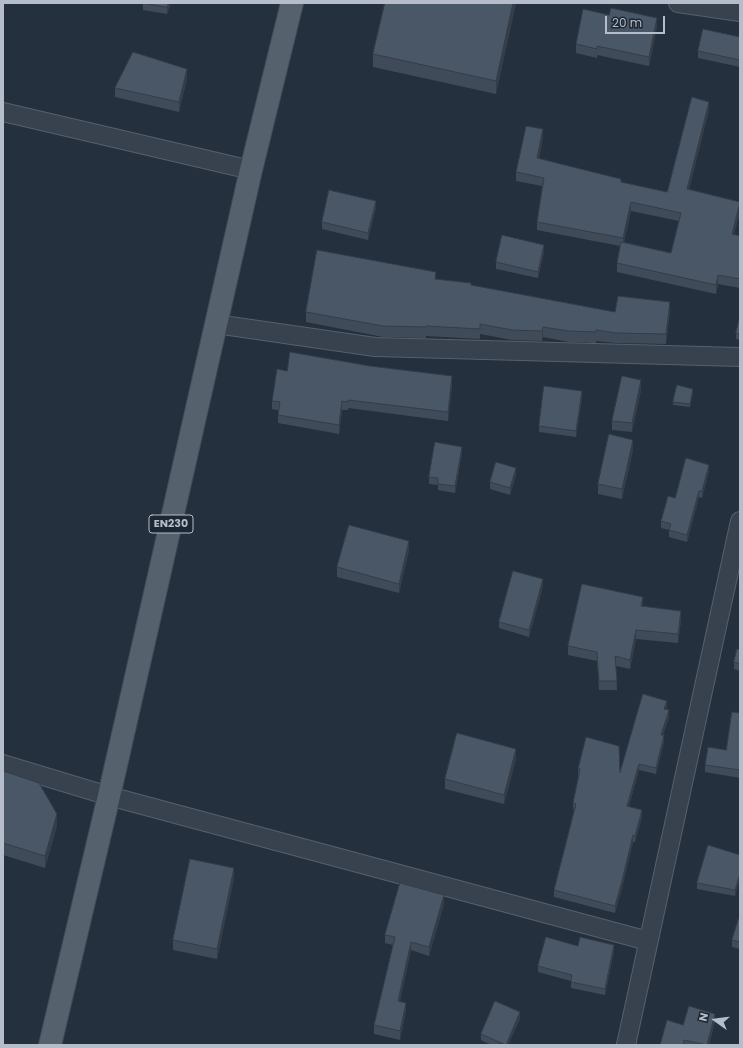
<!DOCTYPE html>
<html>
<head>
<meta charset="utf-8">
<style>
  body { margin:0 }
  #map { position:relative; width:743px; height:1048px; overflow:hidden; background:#24303e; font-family:Poppins,sans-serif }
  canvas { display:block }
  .frame { position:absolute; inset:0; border:4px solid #b4bdc9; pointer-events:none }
  .north { position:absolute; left:695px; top:1000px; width:40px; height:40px; -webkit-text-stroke:3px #1d2733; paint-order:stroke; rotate:284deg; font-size:11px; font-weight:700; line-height:16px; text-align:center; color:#b4bdc9 }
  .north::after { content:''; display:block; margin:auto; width:14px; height:18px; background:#b4bdc9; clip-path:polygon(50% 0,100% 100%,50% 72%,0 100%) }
  .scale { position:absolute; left:605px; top:16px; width:60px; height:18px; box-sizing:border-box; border:2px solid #b4bdc9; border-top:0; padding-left:5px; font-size:12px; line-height:14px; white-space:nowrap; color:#b4bdc9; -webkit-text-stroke:3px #1d2733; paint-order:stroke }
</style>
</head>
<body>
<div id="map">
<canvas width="743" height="1048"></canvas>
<div class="frame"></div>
<div class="north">N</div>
<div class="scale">20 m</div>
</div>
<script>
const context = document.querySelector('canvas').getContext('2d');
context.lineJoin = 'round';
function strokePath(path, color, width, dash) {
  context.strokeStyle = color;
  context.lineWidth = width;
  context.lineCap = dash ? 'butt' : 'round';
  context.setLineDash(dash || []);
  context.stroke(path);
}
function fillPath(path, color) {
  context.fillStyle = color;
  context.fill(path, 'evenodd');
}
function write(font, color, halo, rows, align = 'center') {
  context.font = font + ' Poppins,sans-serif';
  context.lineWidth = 4;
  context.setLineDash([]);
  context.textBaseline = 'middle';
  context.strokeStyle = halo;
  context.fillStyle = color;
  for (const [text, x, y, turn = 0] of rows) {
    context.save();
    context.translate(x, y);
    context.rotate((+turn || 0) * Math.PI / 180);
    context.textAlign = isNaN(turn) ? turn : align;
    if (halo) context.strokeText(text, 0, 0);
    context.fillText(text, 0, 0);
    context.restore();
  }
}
const street = new Path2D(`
  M678,3l62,9
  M3,112l248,58
  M216,324l159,23 365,10
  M3,764l106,32 539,145
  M626,1045l114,-524`);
const primary = new Path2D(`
  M50,1045l59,-249 142,-626 41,-167`);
const wall = new Path2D(`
  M143,3h28l-4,11 -24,-4z
  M516,3l-20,91 -123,-27v-13z
  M657,26l-8,40 -52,-11v3l-21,-5v-9z
  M740,37v30l-42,-9v-7z
  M187,79l-8,33 -64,-15v-9z
  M709,110l-20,79 51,13v9l-6,23 6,2v52l-22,-4 -2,10 -99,-22v-9l3,-17 -83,-16v-8l5,-36 -26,-5v-9l27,-34 -4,20 82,25 46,9zM631,211l48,10 -8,32 -47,-11z
  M376,207l-8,33 -46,-11v-7z
  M544,252l-6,26 -42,-9v-7z
  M436,279l35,6 144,27h55l-4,32 -50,-1 -20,-2v2l-27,-1 -26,-5 -1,4 -30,-1 -32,-6v5l-54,-3v2l-43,-1 -77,-15v-10z
  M740,316v24l-4,-1v-6z
  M287,371l165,14 -4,36 -100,-13v2h-6l-3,24 -61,-11v-13l-6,-1v-8z
  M641,390l-9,42 -20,-2v-9z
  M693,392l-3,15 -17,-2v-3z
  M582,398l-6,39 -37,-5v-6z
  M633,450l-11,49 -24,-5v-10z
  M462,453l-7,40 -17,-3v-5l-9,-1v-7z
  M709,471l-7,27 -3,-1 -12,45 -18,-5v-7l-8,-2v-7l14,-23z
  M516,475l-6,20 -20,-6v-7z
  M409,550l-10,43 -62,-16v-10z
  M543,586l-14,51 -30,-9v-6z
  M643,607l38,13 -3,23 -42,-4 -6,30 -14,-3 1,24h-18l-2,-29 -29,-6v-9z
  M740,650v21l-6,-2v-7z
  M667,707l-1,3 3,7 -6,18 1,7 -8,32 -17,-4 -10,36 13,11 -7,25h-2l-11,46 -7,25 -61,-16v-7l20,-80 -1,-1v-6l6,-28h-1v-6l42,3z
  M740,713v65l-35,-6v-7l21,-15z
  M516,759l-12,45 -59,-15v-10z
  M3,771l54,55 -12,42 -42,-13z
  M740,855l-5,41 -38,-7v-6z
  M234,878l-17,81 -44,-9v-10z
  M444,904l-15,52 -18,-6 -11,51 6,10 -6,29 -26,-6v-9l19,-80 -8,-2v-8z
  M740,918v31l-8,-2v-7z
  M578,946l36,5 -9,44 -34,-7v-7l-33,-9v-6z
  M520,1019l-12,26h-17l-10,-5v-6z
  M715,1022l-6,23h-49z`);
const shadedWall = new Path2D(`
  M169,3h2l-4,11v-7z
  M513,3h3l-20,91v-13z
  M657,18v8l-8,40v-9z
  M187,69v10l-8,33v-10z
  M709,102v8l-22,88v-9z
  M543,129v9l-6,29v-9z
  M376,201v6l-8,33v-7z
  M631,202v9l-8,36v-9z
  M740,202v9l-8,31v-8z
  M544,245v7l-6,26v-6z
  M718,275v9l-2,10v-9z
  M670,302v10l-4,32v-10z
  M543,327v10l-1,4v-10z
  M452,376v9l-4,36v-9z
  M641,380v10l-9,42v-9z
  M693,389v3l-3,15v-3z
  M582,391v7l-6,39v-6z
  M342,401v9l-3,24v-9z
  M633,440v10l-11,49v-10z
  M462,447v6l-7,40v-7z
  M709,465v6l-7,27v-7z
  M516,468v7l-6,20v-7z
  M699,491v6l-12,45v-7z
  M409,541v9l-10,43v-9z
  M543,579v7l-14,51v-7z
  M643,597v9l-2,10v-10z
  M681,611v9l-3,23v-9z
  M636,630v9l-6,30v-9z
  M667,701v6l-3,9v-7z
  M669,710v7l-8,24v-6z
  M664,735v7l-8,32v-6z
  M516,749v10l-12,45v-9z
  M639,764v6l-12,42v-6z
  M642,810v7l-7,25v-6z
  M57,814v12l-12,42v-12z
  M633,835v7l-11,46 -7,25v-7z
  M234,868v10l-17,81v-10z
  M740,874v6l-5,16v-6z
  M444,895v9l-15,52v-9z
  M411,942v8l-13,59v-8z
  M614,945v6l-9,44v-6z
  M406,1003v8l-6,29v-9z
  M520,1012v7l-12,26h-2z
  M715,1014v8l-6,23h-2z
  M4,1031v9l-1,5v-10z`);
const building = new Path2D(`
  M143,3h26l-2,4z
  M385,3h128l-17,78 -123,-27z
  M611,8l46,10 -8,39 -52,-11v3l-21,-5 7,-35 26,6z
  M703,29l37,8v23l-42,-9z
  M133,52l54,17 -8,33 -64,-14z
  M692,97l17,5 -22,87 53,13 -8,32 8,2v43l-22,-4 -2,10 -99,-22 4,-21 50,11 10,-40 -50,-11 -8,36 -86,-16 7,-44 -28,-6 10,-46 17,3 -6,29 84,21v3l46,10z
  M329,190l47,11 -8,32 -46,-11z
  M502,235l42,10 -6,27 -42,-10z
  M317,250l119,22 -1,7 36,4v2l144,27 3,-16 52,6 -4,32 -50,-1 -20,-3v2l-27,-1 -26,-4 -1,4 -30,-1 -32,-6v5l-54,-3v1l-43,-1 -77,-14z
  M740,316v18l-4,-1z
  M290,352l80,14 82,10 -4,36 -100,-12v2l-6,-1 -3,24 -61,-10 2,-13 -8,-1 5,-32 10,2z
  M622,376l19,4 -9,43 -20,-2z
  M677,385l16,4 -3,15 -17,-2z
  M544,386l38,5 -6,40 -37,-5z
  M609,434l24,6 -11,49 -24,-5z
  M435,442l27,5 -7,39 -17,-2v-6l-9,-1z
  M686,458l23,7 -7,26h-3l-12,44 -18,-5 2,-6 -10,-3 7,-25 7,2z
  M496,462l20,6 -6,20 -20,-6z
  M349,525l60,16 -10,43 -62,-17z
  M513,571l30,8 -14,51 -30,-8z
  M582,584l61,13 -2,9 40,5 -3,23 -42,-4 -6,30 -15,-4 2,25h-18l-2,-29 -29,-6z
  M737,649l3,1v14l-6,-2z
  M643,694l24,7 -3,8 5,1 -8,25h3l-8,33 -17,-4 -12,42 15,4 -7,26 -2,-1 -11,46 -7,25 -61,-16 22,-86 -3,-1 7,-34h-2l8,-32 33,9 1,26z
  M732,712l8,1v57l-35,-5 3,-18 18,3z
  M457,733l59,16 -12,46 -59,-16z
  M3,771l36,12 18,31 -12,42 -42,-13z
  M708,845l32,10v19l-5,16 -38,-7z
  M190,859l44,9 -17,81 -44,-9z
  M400,883l44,12 -15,52 -18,-5 -13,59 8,2 -6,28 -26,-6 21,-88 -10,-2z
  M739,918h1v24l-8,-2z
  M546,937l32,9 2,-9 34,8 -9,44 -34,-7 1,-7 -34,-9z
  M495,1001l25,11 -14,33 -25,-11z
  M689,1006l26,8 -8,31 -23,-5 -1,5h-23l7,-25 16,5z
  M498,1043l9,2h-9z`);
const shields = [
  [171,524,44]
];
const shieldNames = [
  ["EN230",171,524]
];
strokePath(street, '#56606c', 20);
strokePath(primary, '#414b57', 24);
strokePath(street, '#38424e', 18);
strokePath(primary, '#56616e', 22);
fillPath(wall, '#404b59');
fillPath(shadedWall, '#343d48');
fillPath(building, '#4a5767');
strokePath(building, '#343d48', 1);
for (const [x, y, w] of shields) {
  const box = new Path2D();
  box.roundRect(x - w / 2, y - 9, w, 18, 3);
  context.fillStyle = '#1d2733';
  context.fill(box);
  strokePath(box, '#b4bdc9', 1);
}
write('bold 11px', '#b4bdc9', null, shieldNames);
</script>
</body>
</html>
